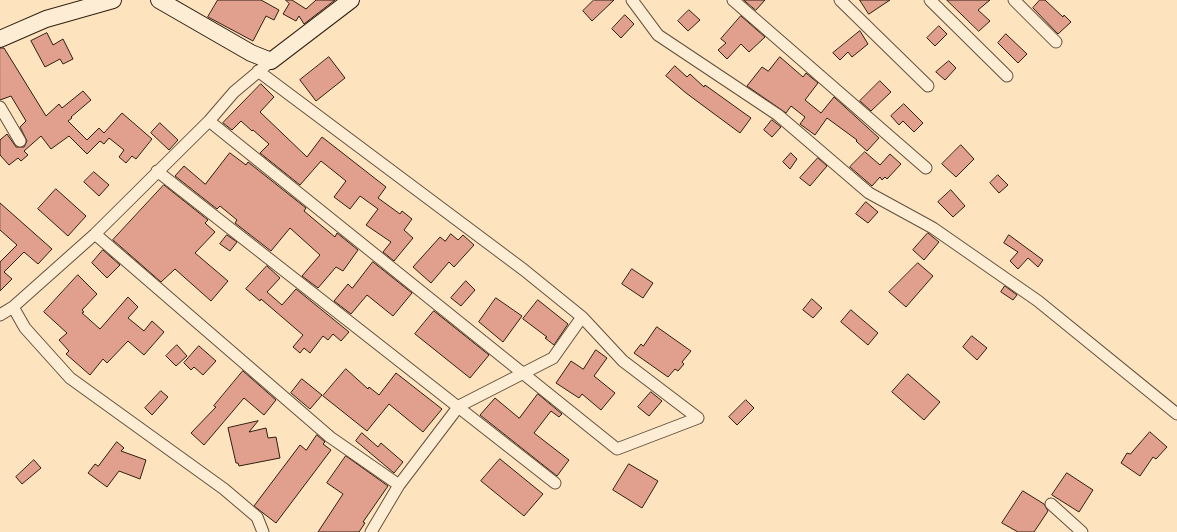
<!DOCTYPE html>
<html>
<head>
<meta charset="utf-8">
<style>
  body { margin:0 }
  canvas { display:block; background:#fde3be }
</style>
</head>
<body>
<canvas width="1177" height="532"></canvas>
<script>
const context = document.querySelector('canvas').getContext('2d');
context.lineJoin = 'round';
function fillPath(path, color) {
  context.fillStyle = color;
  context.fill(path, 'evenodd');
}
function strokePath(path, color, width, dash) {
  context.strokeStyle = color;
  context.lineWidth = width;
  context.lineCap = dash ? 'butt' : 'round';
  context.setLineDash(dash || []);
  context.stroke(path);
}
const building = new Path2D(`
  M218,0h43l18,10 -5,10 -8,-4 -13,25 -45,-24z
  M286,0h6l14,9 10,-9h19l-31,24 -5,-8 -3,5 -13,-7 6,-10z
  M594,0h20l-22,21 -9,-10z
  M744,0h21l-9,10z
  M860,0h30l-21,14z
  M947,0h43l-12,10 12,11 -11,10z
  M1040,0h5l18,17 1,-2 7,7 -13,12 -25,-26z
  M689,10l11,10 -12,11 -10,-10z
  M625,15l9,9 -13,14 -9,-9z
  M741,16l24,21 -16,15 -8,-8 -14,15 -9,-9 8,-7 -5,-4z
  M939,26l8,8 -12,12 -8,-8z
  M860,31l8,13 -16,13 -4,-5 -8,8 -7,-7z
  M47,33l6,12 10,-6 10,20 -10,5 -3,-5 -15,8 -14,-26z
  M1006,34l21,20 -9,9 -20,-20z
  M0,48h4l42,68 13,-12 3,4 21,-17 8,9 -20,17 1,1 -4,3 19,19 12,-12 5,5 18,-20 30,26 -16,20 -4,-3 -6,7 -7,-6 5,-7 -15,-12 -5,6 -4,-3 -13,13 -18,-18 -18,13 -10,-13 -17,15 4,4 -7,6 -3,-3 -9,7 -9,-10v-15l7,-6 9,13h8l3,-6 -7,-14 6,-6 -15,-25 -11,4z
  M329,57l16,21 -29,23 -16,-21z
  M780,57l23,20 3,-4 12,10 -13,17 16,13 13,-16 45,41 -12,13 -11,-10 1,-1 -30,-22 -12,17 -15,-11 5,-7 -14,-11 -5,7 -39,-27 15,-19 6,4z
  M949,61l7,7 -11,12 -9,-8z
  M675,66l12,11 3,-3 14,13 1,-2 46,33 -11,15 -54,-40 -20,-17z
  M880,81l11,11 -20,19 -11,-10z
  M261,84l13,13 -14,15 47,45 15,-20 64,50 -8,11 22,16 2,-3 10,8 -8,11 9,8 -19,23 -11,-9 8,-10 -25,-17 12,-16 -18,-13 -10,13 -16,-12 12,-16 -25,-20 -21,24 -40,-32 9,-9 -16,-14 -1,1 -11,-10 -9,9 -9,-7z
  M904,104l19,19 -9,9 -11,-11 -4,4 -8,-9z
  M772,120l9,7 -9,10 -8,-7z
  M160,123l18,17 -9,10 -18,-17z
  M961,145l13,14 -18,18 -14,-13z
  M865,152l15,13 10,-11 11,10 -14,15 -2,-2 -3,3 -2,-3 -8,9 -22,-19z
  M230,153l16,12 2,-3 58,46 -2,3 31,26 2,-4 21,17 -15,21 -7,-4 -18,21 -16,-12 18,-21 -30,-27 -19,23 -36,-28 2,-3 -17,-14 -3,3 -42,-33 9,-10 21,18z
  M791,153l6,6 -7,10 -7,-7z
  M818,158l9,8 -17,20 -10,-8z
  M94,172l15,13 -10,11 -15,-14z
  M998,175l10,10 -9,8 -9,-10z
  M164,185l44,35 -3,3 10,9 -20,21 33,28 -17,20 -36,-32 -14,13 -48,-42z
  M56,189l30,27 -18,20 -30,-27z
  M951,190l14,16 -12,11 -15,-15z
  M866,202l12,10 -10,11 -12,-9z
  M0,203l52,46 -14,15 -14,-12 -20,20 8,7 -12,12v-29l17,-17 -17,-15z
  M928,233l11,9 -15,18 -11,-10z
  M451,234l7,6 5,-5 11,10 -20,22 -5,-5 -18,21 -18,-16 27,-30 5,4z
  M227,235l10,7 -7,9 -10,-7z
  M1009,235l34,25 -5,7 -10,-9 -10,11 -8,-8 8,-9 -14,-9z
  M103,250l17,15 -13,13 -15,-15z
  M373,262l39,31 -19,23 -26,-21 -16,19 -17,-13 14,-17 4,4z
  M918,263l15,13 -27,31 -17,-15z
  M267,266l13,12 -13,14 15,13 14,-16 53,43 -8,9 -8,-7 -5,6 -5,-4 -13,17 -6,-5 -4,5 -7,-6 10,-12 -42,-36 -1,2 -14,-12z
  M632,269l21,14 -10,15 -21,-14z
  M78,275l19,19 -15,16 2,2 -2,1 18,16 28,-32 10,10 -10,11 16,13 8,-10 12,11 -20,23 -16,-14 -21,22 -4,-4 -13,16 -24,-21 3,-3 -10,-11 8,-7 -23,-21z
  M466,281l9,9 -14,16 -10,-8z
  M1005,286l12,9 -4,5 -12,-8z
  M496,298l26,18 -19,26 -24,-20z
  M812,299l10,9 -9,10 -10,-8z
  M538,300l30,24 -14,21 -9,-7 2,-1 -24,-18z
  M851,310l27,23 -10,12 -27,-23z
  M434,311l55,44 -19,23 -55,-44z
  M657,327l34,24 -9,11 2,2 -6,7 -3,-2 -7,8 -34,-24 7,-9 2,2z
  M972,336l15,12 -10,12 -14,-13z
  M177,345l10,11 -11,10 -10,-10z
  M199,346l17,15 -13,14 -9,-8 -3,3 -7,-7z
  M596,350l11,8 -13,18 21,17 -14,17 -19,-16 -3,4 -23,-15 15,-22 12,8z
  M346,369l22,20 1,-2 10,8 17,-22 46,36 -19,23 -34,-28 -22,27 -44,-35z
  M243,371l33,29 -12,15 -20,-17 -40,47 -13,-12 25,-26 -2,-1z
  M908,374l32,28 -16,18 -32,-28z
  M302,379l20,16 -12,14 -19,-16z
  M161,391l7,6 -16,18 -7,-7z
  M651,392l11,9 -13,15 -11,-9z
  M538,394l24,20 -3,3 -8,-6 -17,22 35,27 -12,16 -77,-61 15,-17 24,20z
  M746,400l8,8 -17,17 -8,-8z
  M258,421l-9,11 17,-4 2,10 8,-1 4,21 -41,8 -1,-3h-2l-8,-35z
  M1150,432l17,15 -11,12 -3,-2 -13,19 -19,-13 6,-10 3,1z
  M362,433l16,14 3,-4 22,19 -9,11 -38,-32z
  M317,435l8,7 -2,2 8,6 -55,73 -22,-17 46,-61 6,5z
  M117,442l7,6 -3,3 25,9 -6,19 -21,-8 -12,16 -19,-14 7,-9 3,2z
  M346,456l42,30 -25,36 2,1 -6,9h-41l25,-38 -16,-11z
  M500,459l43,35 -19,22 -43,-35z
  M34,460l7,8 -19,16 -6,-7z
  M629,464l29,17 -16,27 -29,-18z
  M1067,473l26,17 -14,22 -27,-17z
  M1023,491l21,13 4,7 -14,21h-16l-16,-9z`);
const street = new Path2D(`
  M632,0l26,35 120,80 91,78 64,35 105,73 139,113
  M733,0l193,168
  M840,0l88,86
  M930,0l77,76
  M1014,0l42,42
  M258,71l266,199 58,47 41,44 75,57
  M0,107l20,34
  M209,121l408,328 81,-31
  M157,171l398,312
  M95,234l235,203 69,48
  M0,315l13,-8
  M1051,504l31,28
  M263,532l-6,-15 -33,-28 -154,-111 -45,-50 -12,-21 82,-73 114,-113 25,-29 37,-31
  M371,532l28,-47 60,-79 94,-48 29,-41`);
const secondary = new Path2D(`
  M159,0l92,53 20,8 80,-61
  M0,39l46,-20 67,-19`);
fillPath(building, '#e1a08e');
strokePath(building, '#311f10', 1);
strokePath(street, '#64503c', 13);
strokePath(secondary, '#311f10', 18);
strokePath(street, '#feedd5', 11);
strokePath(secondary, '#feedd5', 16);
</script>
</body>
</html>
